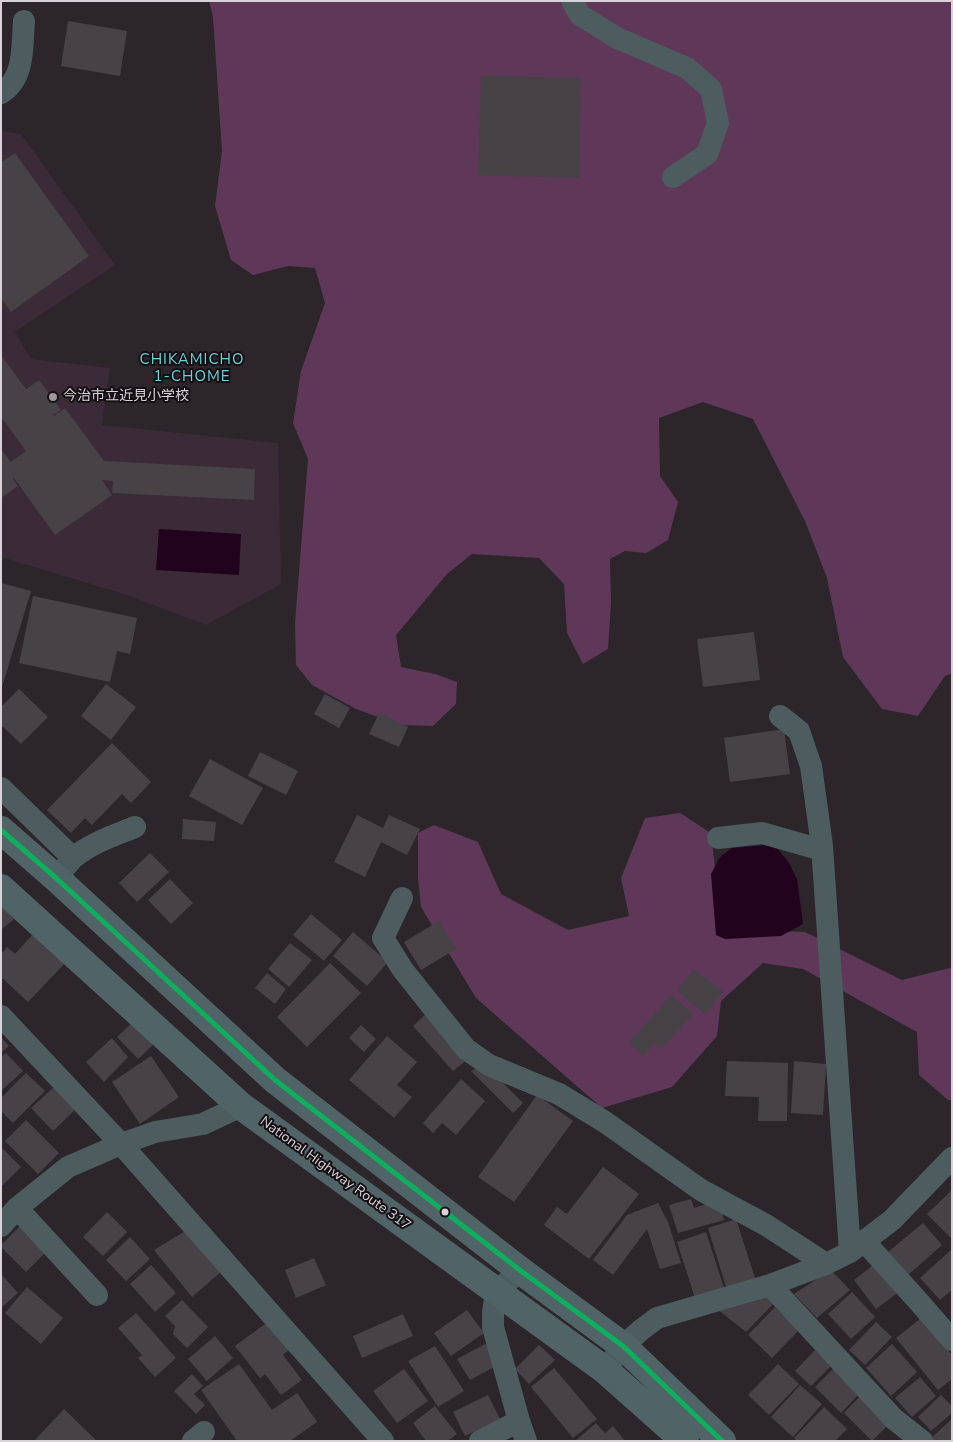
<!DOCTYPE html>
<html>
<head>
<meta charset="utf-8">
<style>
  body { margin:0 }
  #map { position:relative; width:953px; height:1442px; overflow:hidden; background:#2c262b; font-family:"Nunito Sans",sans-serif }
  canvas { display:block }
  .frame { position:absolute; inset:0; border:2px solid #dad2d8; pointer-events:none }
</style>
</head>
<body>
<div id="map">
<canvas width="953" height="1442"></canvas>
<div class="frame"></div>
</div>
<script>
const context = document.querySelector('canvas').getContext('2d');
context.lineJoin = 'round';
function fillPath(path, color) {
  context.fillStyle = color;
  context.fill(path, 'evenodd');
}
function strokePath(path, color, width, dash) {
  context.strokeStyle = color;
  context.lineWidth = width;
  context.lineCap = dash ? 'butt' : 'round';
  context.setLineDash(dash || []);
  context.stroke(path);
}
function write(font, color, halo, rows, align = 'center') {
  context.font = font + ' "Nunito Sans","Noto Sans JP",sans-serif';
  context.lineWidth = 4;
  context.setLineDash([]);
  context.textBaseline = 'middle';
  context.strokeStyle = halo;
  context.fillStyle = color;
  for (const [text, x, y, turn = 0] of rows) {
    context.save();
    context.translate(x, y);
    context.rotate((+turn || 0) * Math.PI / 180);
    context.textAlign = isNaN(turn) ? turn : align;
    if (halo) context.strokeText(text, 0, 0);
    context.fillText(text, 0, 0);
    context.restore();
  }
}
const built = new Path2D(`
  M1,131l20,3 94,131 -100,67 16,27 79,9 -8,57 176,18 3,141 -75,41 -82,-31 -123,-37z`);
const forest = new Path2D(`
  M209,1h743v672l-7,3 -27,40 -36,-7 -39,-52 -16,-79 -22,-57 -52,-102 -50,-17 -44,16 1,58 18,26 -10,38 -22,13 -21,-2 -15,8 1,44 -3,46 -25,15 -16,-31 -3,-49 -25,-26 -67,-4 -25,20 -51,61 5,32 34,7 22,8 -1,22 -23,22 -33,-1 -44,-16 -44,-24 -16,-20 -1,-42 13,-164 -15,-36 8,-52 24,-68 -10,-35 -27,-2 -35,9 -22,-15 -16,-54 7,-55 -9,-134z
  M680,813l31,20 11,96 83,3 97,48 48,-12 2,1v131h-4l-29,-25 -2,-43 -114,-63 -40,-6 -42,38 -4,35 -45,51 -70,21 -126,-110 -55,-91 -3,-29v-45l16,-8 44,17 23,52 67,36 61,-14 -8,-38 24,-60z`);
const water = new Path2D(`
  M159,529l82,5 -2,41 -83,-5z
  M766,845l11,3 12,15 8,16 6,45 -22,12 -56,3 -9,-4 -5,-61 9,-17 12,-9z`);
const building = new Path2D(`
  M68,21l59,10 -7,45 -59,-10z
  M481,76l100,2 -2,100 -101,-3z
  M15,153l74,103 -78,56 -10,-14v-136z
  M1,355l25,34 13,-9 22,30 -8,5 1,1 11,-8 39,53 151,8 -1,31 -142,-7 1,-12 -11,-1 10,15 -57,40 -41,-57 -1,1 5,7 -17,12v-49l10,13 15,-11 -25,-34z
  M1,583l30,8 -29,96h-1z
  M33,596l104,22 -7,36 -13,-3 -7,31 -91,-19z
  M754,632l6,48 -57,7 -6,-48z
  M106,684l30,23 -25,33 -30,-24z
  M19,689l29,28 -27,27 -20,-19v-18z
  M325,694l25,14 -11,20 -25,-14z
  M379,713l29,14 -9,20 -30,-13z
  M784,729l6,45 -60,8 -6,-44z
  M112,743l39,39 -20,21 -9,-9 -30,31 -7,-7 -14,15 -24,-23z
  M260,752l38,19 -12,24 -38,-19z
  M210,759l53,29 -21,37 -53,-29z
  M357,815l26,13 6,-13 31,14 -13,26 -26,-13 -16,35 -31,-15z
  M183,819l33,3 -2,19 -32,-2z
  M150,853l19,19 -32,30 -18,-19z
  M170,879l23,24 -22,21 -23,-24z
  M1,906l13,13 -13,11z
  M311,914l31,26 -18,21 -31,-26z
  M439,921l17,28 -35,21 -17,-28z
  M353,932l35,30 -21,24 -34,-30z
  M34,933l32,29 -38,40 -27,-25v-23l6,-7 8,7z
  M290,943l22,17 -23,27 -21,-18z
  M330,963l31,30 -54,54 -30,-30z
  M694,969l29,23 -18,22 -28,-23z
  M267,973l19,16 -11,15 -20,-16z
  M671,995l22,19 -32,35 -7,-5 -11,12 -14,-13z
  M430,1010l37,50 -14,11 -40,-45z
  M134,1021l21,22 -17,16 -21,-22z
  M361,1025l15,14 -12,13 -15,-14z
  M387,1036l30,26 -20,23 15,12 -18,21 -45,-38z
  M1,1037l8,9 -8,7z
  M112,1038l16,19 -24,25 -18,-20z
  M6,1053l17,18 -22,20v-34z
  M151,1056l28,41 -39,27 -28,-42z
  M727,1061l61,2 -1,58h-29l1,-24 -34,-1z
  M794,1061l32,3 -3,51 -32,-2z
  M484,1064l39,39 -10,10 -42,-42z
  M26,1073l19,18 -32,32 -12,-12v-13z
  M461,1079l24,22 -29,34 -14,-12 -9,10 -10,-10z
  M55,1086l21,23 -23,22 -22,-23z
  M537,1095l36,26 -59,81 -36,-25z
  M26,1120l33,33 -21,21 -33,-33z
  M1,1147l20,20 -20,20z
  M603,1167l36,27 -50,65 -45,-34 13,-18 10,7z
  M952,1190v49l-25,-25z
  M691,1199l3,9 25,-8 5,20 -46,13 -9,-28z
  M658,1203l10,19 13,41 -21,6 -13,-40 -34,46 -20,-15 34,-45z
  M107,1212l20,20 -24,24 -20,-19z
  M736,1219l20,62 -29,9 -19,-62z
  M923,1223l19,22 -34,30 -20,-23z
  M20,1226l26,26 -20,20 -25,-25v-2z
  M187,1230l35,41 -30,26 -38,-47z
  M706,1232l19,59 -29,10 -19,-59z
  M130,1237l20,22 -24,22 -20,-21z
  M952,1249v41l-12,10 -20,-22z
  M314,1258l12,27 -30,13 -11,-28z
  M877,1262l23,29 -24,18 -22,-29z
  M151,1265l25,28 -21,19 -25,-28z
  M831,1270l19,20 -33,28 -23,-24z
  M1,1274l17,19 -17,15z
  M27,1287l36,31 -22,26 -36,-31z
  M767,1290l9,11 -30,31 -29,-23z
  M852,1292l23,25 -24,22 -23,-25z
  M182,1300l26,27 -21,21 -14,-14 2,-8 -10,-10z
  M775,1307l24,23 -27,28 -24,-23z
  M467,1310l17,23 -33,23 -17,-23z
  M136,1313l40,45 -21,19 -17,-19 4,-3 -24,-27z
  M403,1314l10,22 -51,22 -9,-22z
  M921,1318l31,37v24l-14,11 -42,-52z
  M269,1321l21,28 -7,6 19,25 -21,15 -16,-21 -5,4 -25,-32z
  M876,1322l16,15 -27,28 -16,-15z
  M215,1336l18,22 -26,23 -19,-22z
  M487,1343l13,21 -30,16 -13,-21z
  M892,1344l25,28 -26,24 -25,-28z
  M539,1345l16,15 -26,24 -14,-15z
  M435,1346l29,45 -26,16 -30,-46z
  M815,1350l16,16 -20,20 -16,-15z
  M239,1364l33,46 25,-17 20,29 -27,19h-53l-36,-51z
  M778,1364l21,20 -30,31 -21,-20z
  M554,1368l43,51 -24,19 -42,-51z
  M834,1368l26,25 -19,20 -26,-26z
  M404,1369l24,32 -31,22 -24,-32z
  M192,1374l11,12 -9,8 11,11 -9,9 -22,-23z
  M920,1377l16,19 -24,21 -17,-19z
  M800,1385l22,19 -29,33 -22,-20z
  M863,1393l29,28 -20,20 -28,-28z
  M488,1395l12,24 -35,17 -12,-24z
  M941,1395l11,11v7l-21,18 -13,-14z
  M435,1406l22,28 -9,7h-22l-13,-18z
  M824,1407l23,22 -12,12h-38l-3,-3z
  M64,1409l33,32h-63z
  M952,1419v22h-18l-3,-3z
  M596,1423l9,10 8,-7 12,15h-50z`);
const minor = new Path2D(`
  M572,1l8,14 37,23 70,30 24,21 7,34 -11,31 -34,23
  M1,93c24,-14 21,-48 23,-72
  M780,716l19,15 12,35 11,80 28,406
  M1,788l72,70 -17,20
  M718,838l44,-5 60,17
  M73,858c18,-15 40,-22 62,-31
  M402,898l-19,40 20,32 63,79 23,16 70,29 46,28 96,68 65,35 60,39
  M1,1016l120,128 262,297
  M17,1208l80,87
  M1,1226l16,-18 51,-41 53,-23 34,-12 48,-8 38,-18
  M864,1241l55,61 33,38
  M521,1271l-25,20 -3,22v14l26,94 7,20
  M770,1285l124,134 28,22
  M605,1370l18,-24 18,-16 16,-12 113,-33 56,-21 24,-12 42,-32 60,-62
  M193,1441l11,-9
  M480,1441l39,-20`);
const highway = new Path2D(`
  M1,830l55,48 219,202 246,191 102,75 99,95
  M1,888l240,218 364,264 80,71`);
const bus1 = new Path2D(`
  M1,830l55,48 219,202 246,191 102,75 99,95`);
const markers = [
  [53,397,5,"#9d969b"],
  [445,1212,4.5,"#dad2d8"]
];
const poiNames = [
  ["今治市立近見小学校",63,397]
];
const streetNames = [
  ["National Highway Route 317",335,1174,36]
];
const neighbourhoodNames = [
  ["CHIKAMICHO",192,360],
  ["1-CHOME",192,377]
];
fillPath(built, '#3b2a37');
fillPath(forest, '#5f3758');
fillPath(water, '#22031e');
fillPath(building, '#474246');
strokePath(minor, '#4c5c5f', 22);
strokePath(highway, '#506468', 28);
strokePath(bus1, '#0daf5c', 5);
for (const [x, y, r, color] of markers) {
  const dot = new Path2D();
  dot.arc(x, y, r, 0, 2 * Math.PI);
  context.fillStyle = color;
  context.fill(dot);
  strokePath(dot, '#140f13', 2);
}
write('14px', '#dad2d8', '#140f13', poiNames, 'left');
write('14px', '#dad2d8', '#140f13', streetNames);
context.letterSpacing = '1px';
write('15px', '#69d4e0', '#140f13', neighbourhoodNames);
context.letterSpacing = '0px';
</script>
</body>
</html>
